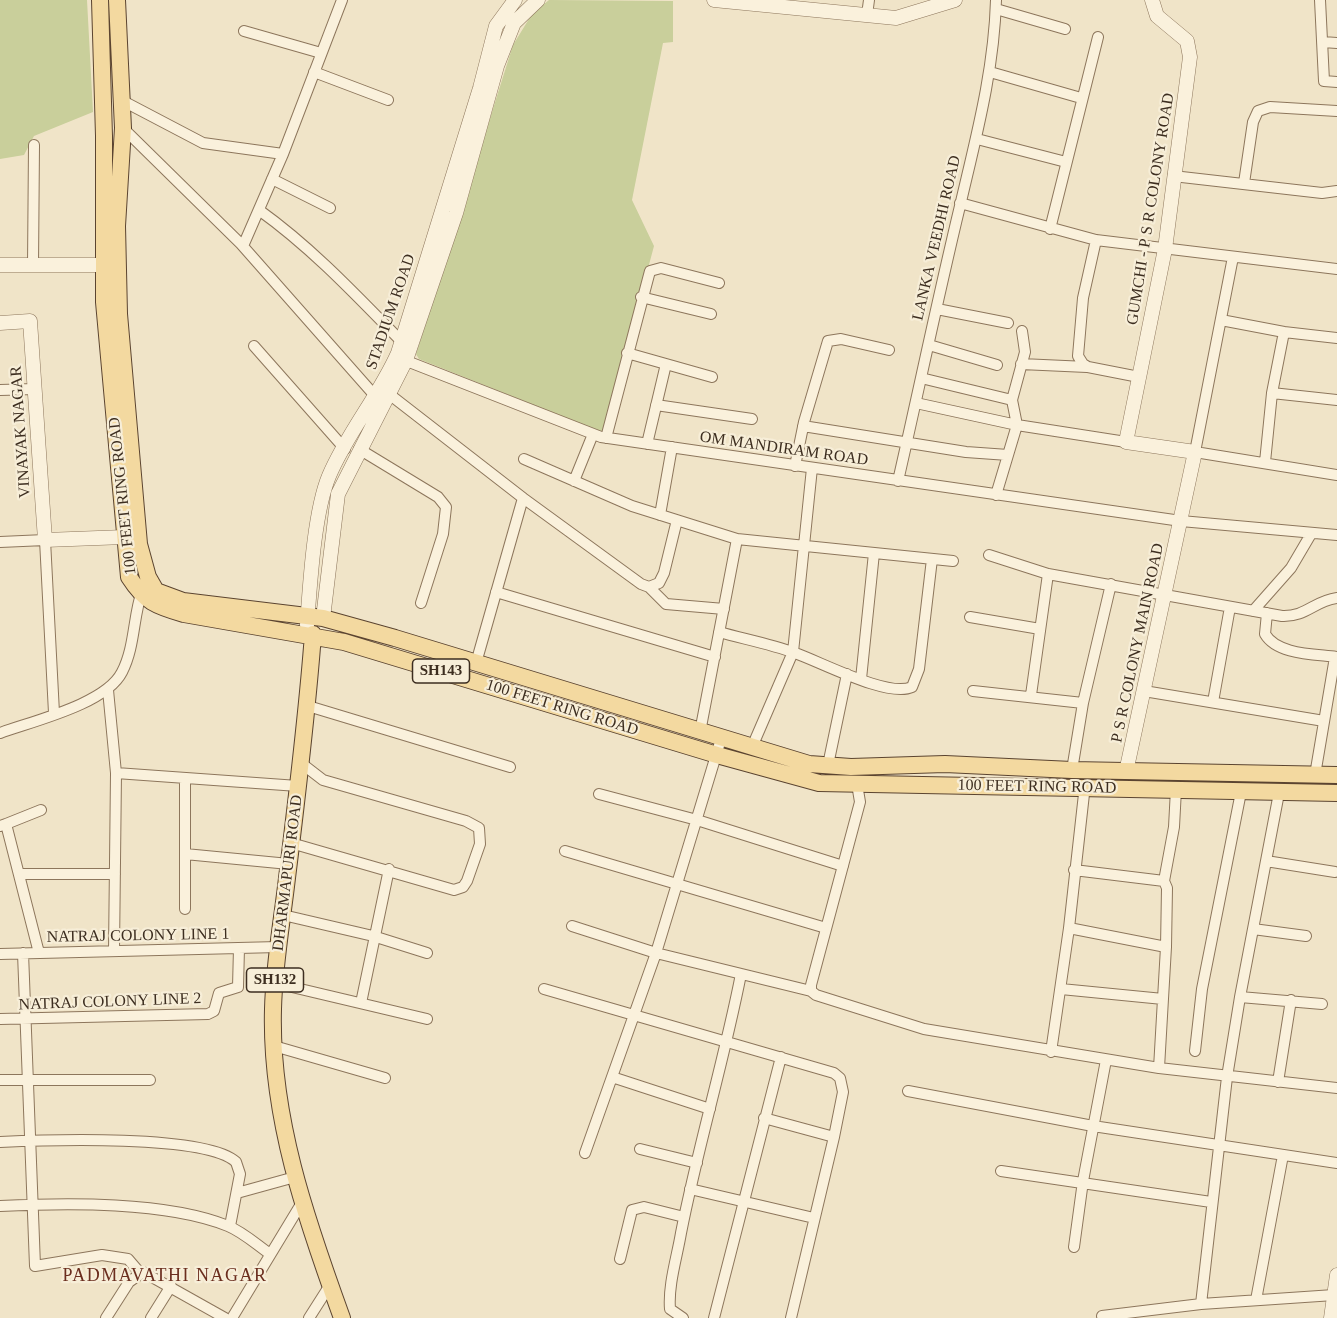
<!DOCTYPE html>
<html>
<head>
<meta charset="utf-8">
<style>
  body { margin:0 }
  canvas { display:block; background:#f0e4c8 }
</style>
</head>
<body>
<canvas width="1337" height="1318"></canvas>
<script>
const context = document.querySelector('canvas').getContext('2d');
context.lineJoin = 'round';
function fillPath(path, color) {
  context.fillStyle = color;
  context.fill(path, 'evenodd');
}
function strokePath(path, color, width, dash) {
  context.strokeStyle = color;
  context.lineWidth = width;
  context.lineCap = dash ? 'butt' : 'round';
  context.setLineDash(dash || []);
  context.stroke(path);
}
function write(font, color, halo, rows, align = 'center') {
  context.font = font + ' Georgia,serif';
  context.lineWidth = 4.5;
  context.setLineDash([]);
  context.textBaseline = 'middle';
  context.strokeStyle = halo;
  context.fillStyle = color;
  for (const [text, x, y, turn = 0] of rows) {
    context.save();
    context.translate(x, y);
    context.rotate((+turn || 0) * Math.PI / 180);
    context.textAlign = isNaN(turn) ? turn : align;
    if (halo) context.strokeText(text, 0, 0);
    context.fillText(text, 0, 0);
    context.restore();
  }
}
const green = new Path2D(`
  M0,0h87l6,112 -59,24 -10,19 -24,4z
  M549,0l124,1v41l-10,1 -31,157 22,46 -50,187 -185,-74 -3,-5 97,-309 19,-31z`);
const minor = new Path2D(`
  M1320,0l4,81 13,1
  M996,9l69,20
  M867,15l2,-15
  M244,31l77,22
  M1323,42l14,1
  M314,72l74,28
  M990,72l91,26
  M121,100l82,43 80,11
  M123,128l118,116 135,153
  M977,139l89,23
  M1173,176l149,17 15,-2
  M272,179l58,29
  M1244,183l9,-61 5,-11 12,-4 67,4
  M960,203l136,37 241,29
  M259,210c53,38 97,85 143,132
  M1050,229l48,-192
  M1096,240l-13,58 -5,58 5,8 5,3 51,10
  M243,246l40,-92 59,-154
  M1233,257l-38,195 142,23
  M33,265l1,-120
  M641,297l70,17
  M937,309l71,14
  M1221,320l63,12 53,6
  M929,345l68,20
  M254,346l91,103
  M627,353l85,24
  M399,358l202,79 580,84 156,14
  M1021,364l66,3
  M921,378l91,22
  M0,390l35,-1
  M1272,393l65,7
  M389,394l134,104 118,86 8,3 10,-4 5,-10 13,-53
  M916,403l101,22 -5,-25 13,-48 -3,-21
  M656,405l96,14
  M803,426l163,26 42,3
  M606,438l44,-167 11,-3 58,15
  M647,444l19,-80
  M359,449l79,48 8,10 -3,27 -22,69
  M524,459l108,47 105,33 216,22
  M1265,462l7,-69 12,-61
  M795,466l9,-44 24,-81 13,-2 48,11
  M574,481l19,-47
  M898,481c21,-92 40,-184 62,-275 16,-69 34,-135 36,-206
  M996,495l21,-70 109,17
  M660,515l12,-68
  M0,542l45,-2 9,173
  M989,555l59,19 234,42c24,1 32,-15 55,-18
  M649,587l17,17 58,5
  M496,592l219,65
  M1253,611l38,-43 20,-34
  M1267,613l-2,21c12,21 51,20 72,23
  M970,617l70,12
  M719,632c25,7 52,12 76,21 26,9 93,45 117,34l7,-18 13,-110
  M476,663l47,-165
  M861,679l13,-126
  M108,690l8,83 -2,178
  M973,691l110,12
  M1144,691l180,30
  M1031,695l17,-121
  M1213,702l17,-95
  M308,706l202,61
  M700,732l37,-193
  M0,733c33,-12 106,-29 122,-61 13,-25 11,-55 20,-81
  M752,747l41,-95 19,-184
  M828,765l19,-91
  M1072,770l11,-67 28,-119
  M116,773l182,13
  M1315,775l20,-118
  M857,784l3,18 -49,183v6l5,4 108,34 235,39 178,20
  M1279,793l-39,204 82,7
  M599,794l98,26 146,46
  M6,824l35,-14
  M0,826l6,-2 33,129
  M291,843l163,47 9,-3 4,-6 13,-37 -1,-16 -13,-7 -143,-41 -22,-17
  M565,851l261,77
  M185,854l104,10
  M1266,861l69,11
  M1074,870l90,11
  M19,874h96
  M185,909v-131
  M283,915l90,21 54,17
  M572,926l84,27 155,38
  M1069,928l97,19
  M1253,929l53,7
  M23,953l12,313 67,-11 26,4 12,14
  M0,954l278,-7
  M275,983l152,36
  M544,989l290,84 6,5 3,14 -9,45 -43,181
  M1061,989l102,10
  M361,1003l28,-134
  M0,1019l208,-5 6,-3 5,-18 19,-6 1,-39
  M274,1046l111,32
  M1195,1051l7,-62 39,-197
  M1051,1052l18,-124 16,-143
  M1159,1068l7,-121 1,-59 -3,-7 10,-54 2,-38
  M612,1077l98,32
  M0,1080h150
  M1278,1082l13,-82
  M908,1091l185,35 244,37
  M764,1118l70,19
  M0,1142c45,-2 206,-8 236,20l4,12 -10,52
  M640,1149l57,14
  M585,1153l71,-200 65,-214
  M1001,1171l210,31
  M690,1189l124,29
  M237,1193l58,-16
  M0,1206c66,-3 166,-5 228,20 15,6 29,19 42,28
  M1074,1247l9,-66 23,-121
  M620,1259l12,-49 12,-3 40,10
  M1256,1300l27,-145
  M1201,1304l26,-227 13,-80
  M1102,1316l99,-12 133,-9
  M106,1318l23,-36 14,-10 82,46
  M151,1318l20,-32
  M232,1318l69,-114
  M309,1318l21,-33
  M683,1318l-13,-9c-2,-24 7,-52 11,-76 17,-87 43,-172 60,-259
  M714,1318l67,-261`);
const tertiary = new Path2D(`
  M714,0l182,18 59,-18
  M0,265h104
  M0,323l30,-2 15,219 80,-3
  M323,618l15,-124 68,-134 50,-147 41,-147 17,-43 24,-23
  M307,625c3,-40 7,-113 22,-149 18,-43 50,-80 69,-123l82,-265 16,-62 19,-26
  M1126,772l69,-320 -69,-10 39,-193 25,-192 -3,-16 -30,-25 -5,-16
  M1331,1318l6,-43`);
const primary = new Path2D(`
  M100,0l4,136v166l25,275c16,25 27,29 55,37l160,28 373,113 102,28 518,10
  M117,0l6,128 -6,98 2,88 20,230 9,33 8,14 27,10 140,17 72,20 414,126 42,3 94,-3 127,6 265,5
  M313,634c-6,82 -16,163 -26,244 -5,44 -13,87 -14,131 -3,107 33,210 69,309`);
const shields = [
  [441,671,57],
  [275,980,57]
];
const shieldNames = [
  ["SH143",441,671],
  ["SH132",275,980]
];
const streetNames = [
  ["GUMCHI - P S R COLONY ROAD",1151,209,-81],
  ["LANKA VEEDHI ROAD",937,238,-77],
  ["STADIUM ROAD",391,312,-71],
  ["VINAYAK NAGAR",21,432,-94],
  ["OM MANDIRAM ROAD",784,449,8],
  ["100 FEET RING ROAD",123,496,-96],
  ["P S R COLONY MAIN ROAD",1138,643,-78],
  ["100 FEET RING ROAD",562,708,17],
  ["100 FEET RING ROAD",1037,787,1],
  ["DHARMAPURI ROAD",288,873,-83],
  ["NATRAJ COLONY LINE 1",138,936,-1],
  ["NATRAJ COLONY LINE 2",110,1002,-2]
];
const neighbourhoodNames = [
  ["PADMAVATHI NAGAR",165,1276]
];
fillPath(green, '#c9cf9b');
strokePath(minor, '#8d765c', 12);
strokePath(tertiary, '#8d765c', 15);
strokePath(primary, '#5b4430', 18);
strokePath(minor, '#faf1dc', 10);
strokePath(tertiary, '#faf1dc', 14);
strokePath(primary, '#f3d9a0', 16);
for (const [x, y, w] of shields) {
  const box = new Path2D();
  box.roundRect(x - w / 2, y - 12, w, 24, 4.5);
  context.fillStyle = '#f7eed8';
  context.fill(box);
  strokePath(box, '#3d2e20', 1.5);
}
write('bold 15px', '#3d2e20', null, shieldNames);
write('16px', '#3d2e20', '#f7eed8', streetNames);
context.letterSpacing = '1.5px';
write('18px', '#6b2e1e', '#f7eed8', neighbourhoodNames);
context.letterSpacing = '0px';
</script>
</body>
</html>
